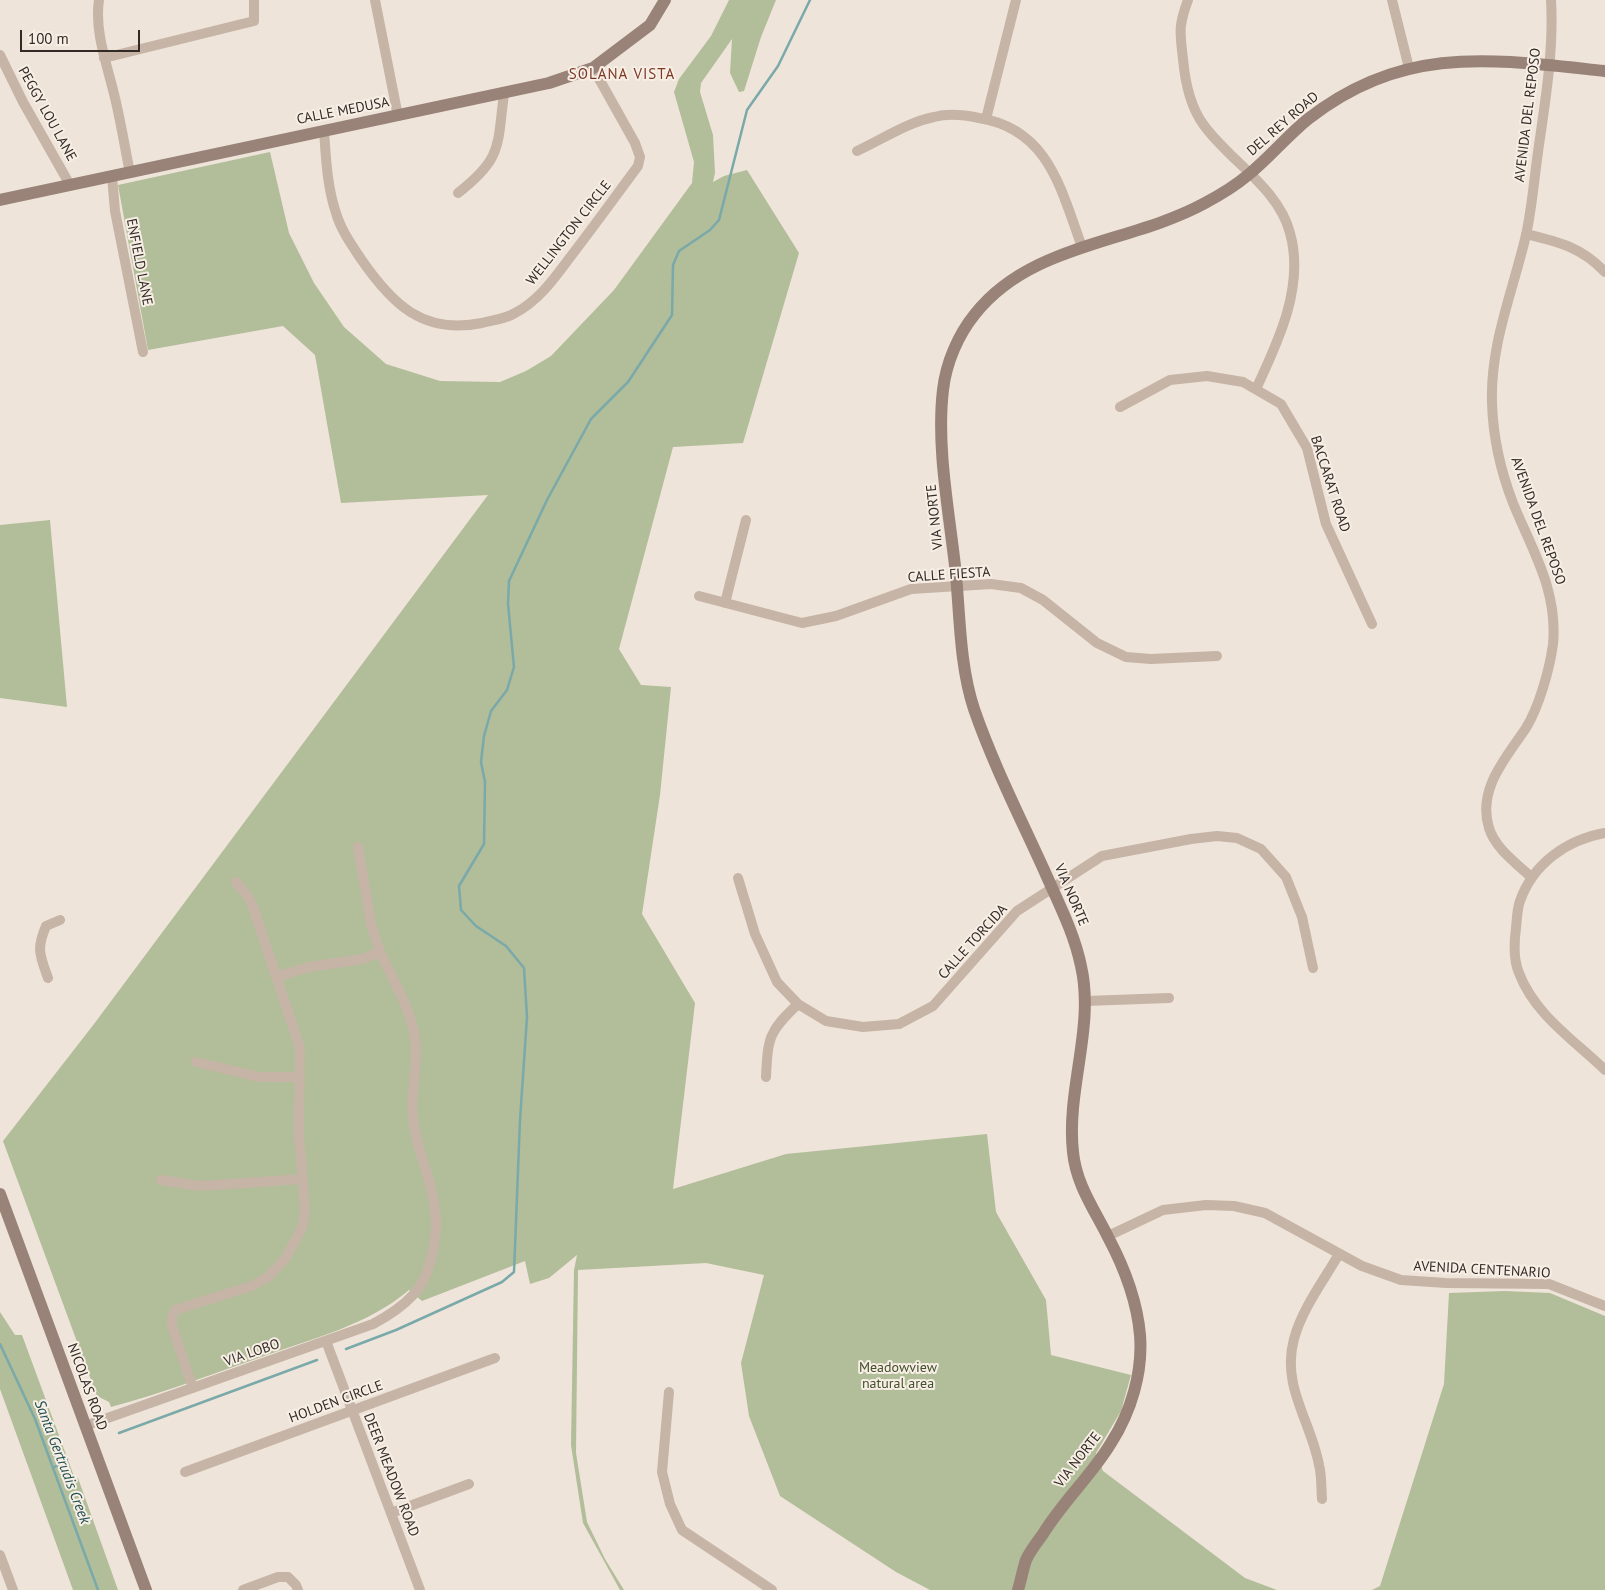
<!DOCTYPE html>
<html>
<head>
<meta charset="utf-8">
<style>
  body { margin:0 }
  #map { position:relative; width:1605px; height:1590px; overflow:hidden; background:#efe4d9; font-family:"PT Sans",sans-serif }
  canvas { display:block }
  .scale { position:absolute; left:20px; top:30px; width:120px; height:22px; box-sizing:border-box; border:2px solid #332a26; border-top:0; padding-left:6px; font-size:15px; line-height:18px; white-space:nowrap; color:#332a26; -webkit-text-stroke:4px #f7efe5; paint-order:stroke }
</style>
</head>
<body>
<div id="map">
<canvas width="1605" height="1590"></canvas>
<div class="scale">100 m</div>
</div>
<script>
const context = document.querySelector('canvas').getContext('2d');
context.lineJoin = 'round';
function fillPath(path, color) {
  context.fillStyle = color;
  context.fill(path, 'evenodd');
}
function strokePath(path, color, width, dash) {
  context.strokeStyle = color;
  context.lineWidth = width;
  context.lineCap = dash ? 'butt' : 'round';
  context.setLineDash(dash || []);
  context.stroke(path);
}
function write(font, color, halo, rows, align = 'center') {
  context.font = font + ' "PT Sans",sans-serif';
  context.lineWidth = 4;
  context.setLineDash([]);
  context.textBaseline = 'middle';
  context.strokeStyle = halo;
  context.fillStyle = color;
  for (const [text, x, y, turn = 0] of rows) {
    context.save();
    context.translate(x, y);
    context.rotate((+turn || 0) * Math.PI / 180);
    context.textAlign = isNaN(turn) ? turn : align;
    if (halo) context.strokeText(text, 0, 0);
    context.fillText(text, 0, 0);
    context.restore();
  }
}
const green = new Path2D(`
  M729,0h47l-15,37 -17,54 -5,1 -9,-19 2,-34 -31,44 -1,9 13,43 2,38 -2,9 11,-6 23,-6 52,83 -56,190 -70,4 -54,202 22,36 30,2 -11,108 -18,119 53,89 -22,186 113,-35 201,-20 9,78 50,88 5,55 80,20 -10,36 -25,42 7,18 142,107 32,12h-347l-34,-18 -116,-76 -31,-80 -8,-53 23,-88 -58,-12 -128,7 -2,183 11,69 18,37 19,31h-4l-37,-67 -12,-78 3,-175 3,-15 -28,23 -19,6 -5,-23 -103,40 -13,-11c-41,35 -95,48 -145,66 -51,18 -101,37 -153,51l-2,-5 -12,-6 -94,-255 91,-117 394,-529 -147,8 -26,-148 -32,-29 -135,24 -30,-165 152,-33 19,81 25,50 30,44 42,37 54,17 60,1 26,-11 25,-15 63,-66 78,-107 2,-21 -20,-70 5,-13 32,-43z
  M50,520l17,187 -67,-9v-173z
  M1505,1291l45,2 55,23v274h-233l8,-4 64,-202 5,-91z
  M0,1312l15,23h7l53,144 3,-1 40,112h-45l-73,-201z`);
const stream = new Path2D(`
  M0,1344l35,75 63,171
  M346,1349l50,-19 106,-48 12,-10 6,-152 7,-103 -3,-49 -18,-22 -30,-20 -15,-16 -2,-24 25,-42 1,-62 -4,-20 3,-26 7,-25 16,-21 7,-23 -6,-63 1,-23 38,-81 44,-81 37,-37 44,-67 1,-50 6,-14 31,-21 9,-10 28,-110 31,-44 32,-66
  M119,1433l198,-73
  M53,1468l14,-9`);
const street = new Path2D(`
  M99,0c-5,32 9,67 16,98 6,25 10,50 15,75
  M375,0l23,116
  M1188,0c-10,27 -8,32 -5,59 2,22 7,47 20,65 26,37 75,63 87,109 15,53 -12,109 -34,156
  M1392,0l17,68
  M0,55l23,47 47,83
  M104,58l150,-37v-21
  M986,119l30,-119
  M324,131c2,27 3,55 12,82 5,17 15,31 25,46 31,45 62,76 121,64 11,-3 24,-4 33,-10 23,-12 38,-33 53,-53 24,-31 47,-63 70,-94l2,-9 -5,-14 -42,-75
  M857,151c24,-11 51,-29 77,-34 15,-4 31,-2 45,1 70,11 82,72 103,129
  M112,176l3,35 28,141
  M458,193c45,-35 39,-47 46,-99
  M1526,234c33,8 55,13 79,38
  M1120,407l50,-27 37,-4 36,6 38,22 26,44 19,76 46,100
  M699,596l103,27 34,-7 75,-27 80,-5 30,4 22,12 54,43 29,14 25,2 66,-3
  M725,603l21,-83
  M1605,833c-39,7 -72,31 -85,68 -3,8 -3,18 -4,27 -2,15 -3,31 3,45 16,42 55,67 86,97
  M1531,877c-15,-14 -36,-29 -42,-49 -12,-39 17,-70 37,-100 13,-21 24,-60 27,-84 5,-54 -21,-94 -40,-141 -12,-31 -20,-67 -21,-100 -2,-59 21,-112 34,-168 6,-27 8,-55 12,-83 7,-50 16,-101 13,-152
  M738,878l17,56 22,48 21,22 28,17 37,6 36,-3 34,-18 84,-95 85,-55 89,-17 26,-3 20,2 24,11 25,28 16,40 11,51
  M276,977l33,-10 53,-8 18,-7 -9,-28 -13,-77
  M48,978c-8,-22 -12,-29 -2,-52l14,-6
  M1086,1001l83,-3
  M196,1062l63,15h40
  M766,1077c2,-39 2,-45 32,-73
  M161,1180l38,6 104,-7
  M1108,1236l55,-26 43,-5 28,1 31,7 97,53 39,14 45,3 103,1 56,22
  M326,1341l94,249
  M193,1388l-21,-62v-9l3,-7 77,-24 16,-9 17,-18 17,-31 3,-17 -6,-76 1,-87 -46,-138 -5,-12 -13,-16
  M669,1392l-7,80 8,32 12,26 90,60
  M85,1426l288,-102c15,-8 29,-17 40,-29 18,-19 26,-61 22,-86 -4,-31 -18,-59 -22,-89 -3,-23 3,-46 3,-69 -1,-36 -21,-67 -36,-99
  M185,1472l310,-114
  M1322,1499c-1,-11 0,-23 -3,-34 -8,-44 -38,-79 -25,-126 8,-30 30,-59 45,-85
  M391,1513l78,-29
  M0,1555l13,35
  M243,1590l35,-13h10l8,8 2,5`);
const secondary = new Path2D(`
  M0,200l549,-117 44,-15 57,-43 15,-25
  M0,1194l146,396
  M1018,1590c3,-10 5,-21 8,-30 4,-9 11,-18 17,-26 20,-33 49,-59 68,-91 20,-31 32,-71 29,-108 -3,-35 -16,-68 -32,-98 -14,-28 -32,-53 -35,-85 -7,-62 22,-125 8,-186 -7,-34 -23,-64 -37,-96 -24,-53 -51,-106 -70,-161 -14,-42 -14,-90 -18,-134 -6,-59 -20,-126 -13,-185 3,-27 15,-55 32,-76 56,-71 155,-70 230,-111 15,-8 30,-17 43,-28 21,-17 39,-39 60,-56 96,-75 184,-60 297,-48`);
const streetNames = [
  ["CALLE MEDUSA",343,111,-11],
  ["PEGGY LOU LANE",47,114,61],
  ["AVENIDA DEL REPOSO",1528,115,-83],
  ["DEL REY ROAD",1283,124,-41],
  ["WELLINGTON CIRCLE",569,233,-52],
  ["ENFIELD LANE",139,262,79],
  ["BACCARAT ROAD",1330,484,72],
  ["VIA NORTE",935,517,-96],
  ["AVENIDA DEL REPOSO",1538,521,70],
  ["CALLE FIESTA",949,575,-4],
  ["VIA NORTE",1071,895,67],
  ["CALLE TORCIDA",973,942,-48],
  ["AVENIDA CENTENARIO",1482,1270,3],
  ["VIA LOBO",252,1353,-19],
  ["NICOLAS ROAD",87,1387,70],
  ["HOLDEN CIRCLE",336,1402,-20],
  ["VIA NORTE",1078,1460,-52],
  ["DEER MEADOW ROAD",391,1475,69]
];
const parkNames = [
  ["Meadowview",898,1368],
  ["natural area",898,1384]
];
const neighbourhoodNames = [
  ["SOLANA VISTA",622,75]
];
const waterNames = [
  ["Santa Gertrudis Creek",62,1462,69]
];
fillPath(green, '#b2bd9a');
strokePath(stream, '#7aa9aa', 2.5);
strokePath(street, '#c6b4a6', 10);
strokePath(secondary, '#998378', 12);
write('14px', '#332a26', '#f7efe5', streetNames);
write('14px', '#434f2c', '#f7efe5', parkNames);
context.letterSpacing = '1px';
write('15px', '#7c3825', '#f7efe5', neighbourhoodNames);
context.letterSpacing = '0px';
write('italic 15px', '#1f4f51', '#f7efe5', waterNames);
</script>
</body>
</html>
